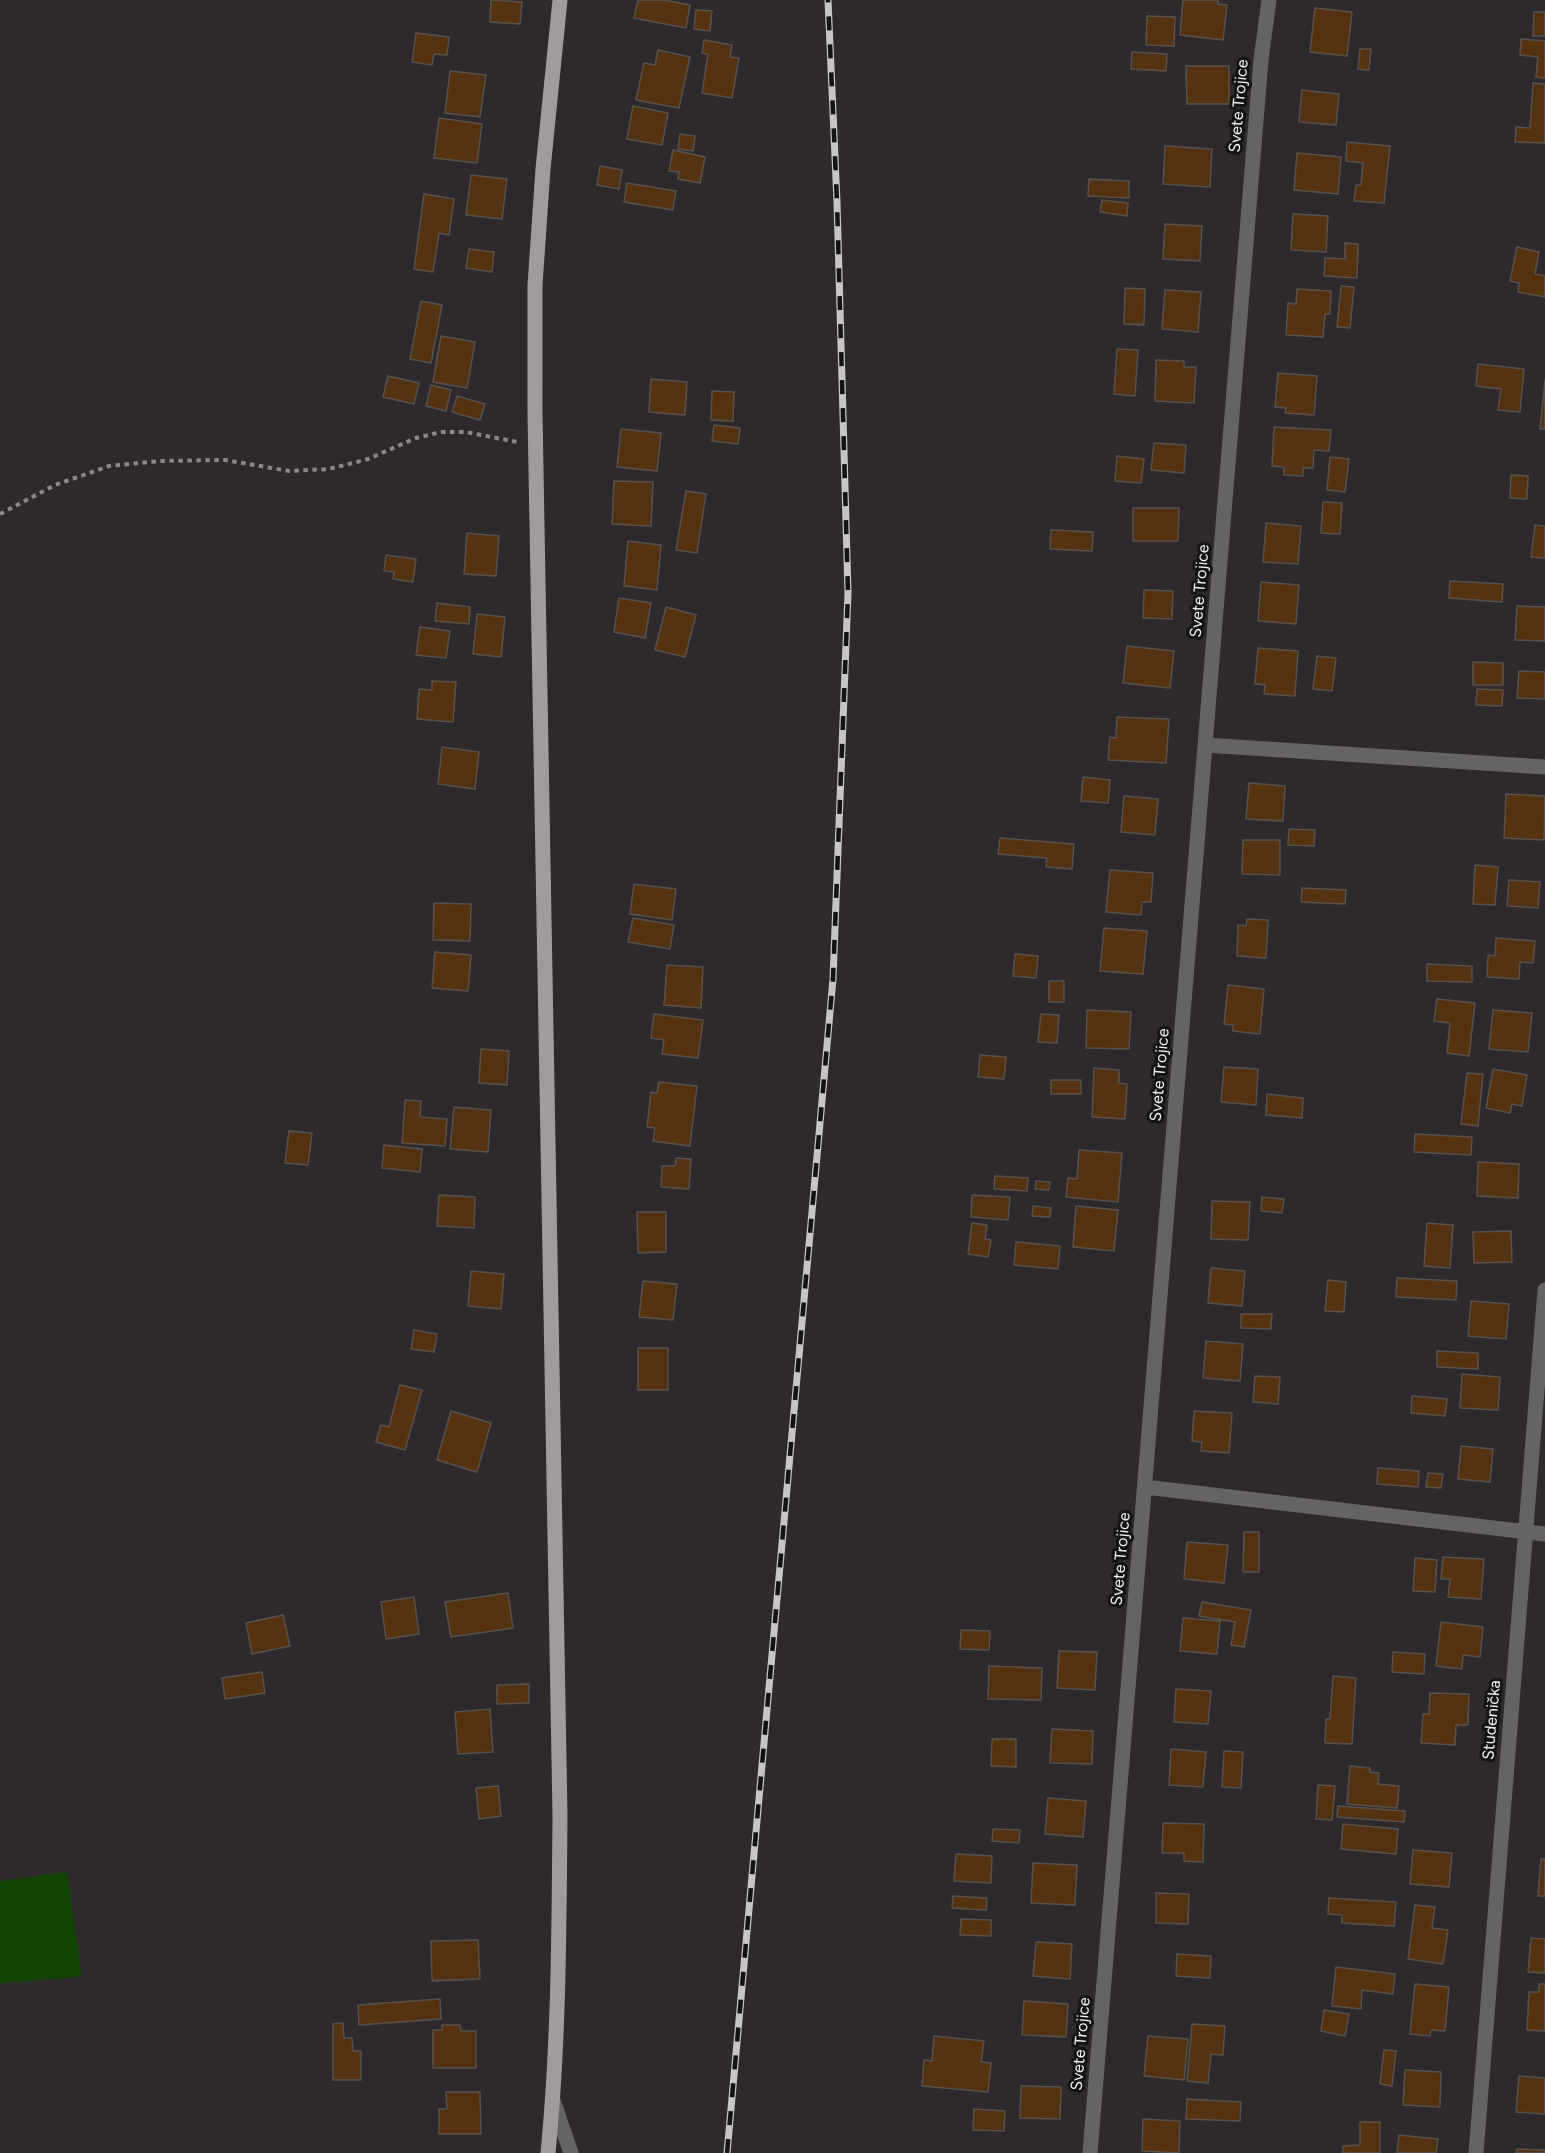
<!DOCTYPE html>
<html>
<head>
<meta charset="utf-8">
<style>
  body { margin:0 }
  canvas { display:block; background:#2d292d }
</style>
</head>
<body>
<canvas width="1545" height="2153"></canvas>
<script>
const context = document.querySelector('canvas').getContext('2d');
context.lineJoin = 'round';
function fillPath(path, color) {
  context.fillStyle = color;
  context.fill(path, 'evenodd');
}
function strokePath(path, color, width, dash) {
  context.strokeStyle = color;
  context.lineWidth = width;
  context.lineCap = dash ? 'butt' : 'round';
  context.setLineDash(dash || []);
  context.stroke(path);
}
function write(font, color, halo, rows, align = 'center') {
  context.font = font + ' Figtree,sans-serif';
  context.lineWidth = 6;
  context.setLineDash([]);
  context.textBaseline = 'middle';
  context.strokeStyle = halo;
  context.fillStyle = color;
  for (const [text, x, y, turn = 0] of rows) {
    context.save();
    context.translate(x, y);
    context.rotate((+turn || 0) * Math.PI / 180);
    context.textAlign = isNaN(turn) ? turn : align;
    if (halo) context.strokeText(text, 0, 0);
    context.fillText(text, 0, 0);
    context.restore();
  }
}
const green = new Path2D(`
  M67,1872l15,105 -82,6v-102z`);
const building = new Path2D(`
  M491,0l31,2 -2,22 -30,-2z
  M638,0h27l25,5 -4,23 -52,-10z
  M1183,0h35v4l9,1 -4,35 -43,-5z
  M1315,8l37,4 -5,44 -37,-4z
  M696,10l16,1 -2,20 -16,-2z
  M1534,12h11v24h-12z
  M1147,16l28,1 -1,29 -28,-1z
  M416,33l33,4 -2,18 -13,-1 -2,11 -20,-3z
  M1521,39l24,2v37l-9,-1 2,-20 -18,-2z
  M704,40l28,5 -2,12 9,1 -7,40 -30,-5 6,-39 -6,-1z
  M1360,49h11l-2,21 -11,-1z
  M658,50l32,7 -11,51 -43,-8 8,-37 11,2z
  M1132,52l35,2 -1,17 -35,-2z
  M1186,66h43v38h-42z
  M450,71l36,4 -6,42 -35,-4z
  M1533,83l12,1v59l-30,-1 1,-15 14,1z
  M1302,90l37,4 -3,31 -37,-3z
  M633,106l35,7 -6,32 -35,-6z
  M439,118l43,6 -5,39 -43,-5z
  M680,134l15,2 -2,15 -15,-2z
  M1347,142l43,4 -6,57 -30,-2 2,-16h5l2,-22 -17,-2z
  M1165,146l47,3 -2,38 -47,-3z
  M673,150l32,7 -5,26 -22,-4 1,-7 -10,-1z
  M1297,153l44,4 -3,37 -44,-4z
  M600,166l22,4 -3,19 -22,-4z
  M471,175l36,4 -5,40 -36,-4z
  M1089,179l40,2v17l-41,-2z
  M627,183l49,8 -3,19 -49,-8z
  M424,194l30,5 -5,36 -10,-2 -6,39 -19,-3z
  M1102,200l26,3 -1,13 -27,-4z
  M1293,214l35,2 -2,36 -35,-2z
  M1165,224l37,2 -2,35 -37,-2z
  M1345,243l13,1 -1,34 -33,-2 1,-18 20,1z
  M1517,247l22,5 -4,22 10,2v21l-27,-5 1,-9 -9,-2z
  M469,249l25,3 -2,20 -26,-4z
  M1341,286l13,1 -4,41 -13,-1z
  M1125,288l20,1 -1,36 -20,-1z
  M1297,289l34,2 -1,23h-5l-2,23 -37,-2 2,-32 8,1z
  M1165,290l36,2 -3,40 -36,-3z
  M421,301l21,4 -11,58 -21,-4z
  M441,336l34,6 -8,46 -34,-6z
  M1117,349l21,1 -3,46 -21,-2z
  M1156,360l28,1v6h12l-2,36 -39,-2z
  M1478,364l46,5 -4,43 -22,-2 3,-21 -25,-3z
  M1278,373l39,3 -3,39 -29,-2 1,-5 -11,-1z
  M388,376l31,7 -5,21 -31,-7z
  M651,379l36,3 -2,33 -36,-3z
  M1545,380v49h-5z
  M431,385l20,5 -5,21 -20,-5z
  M712,391l22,1 -1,29 -22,-1z
  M457,396l28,8 -5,16 -28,-8z
  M714,425l26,3 -2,16 -26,-3z
  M1274,427l57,3 -2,21 -15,-1 -1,18h-10v8l-19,-1v-8l-12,-1z
  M621,429l40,4 -4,38 -40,-4z
  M1154,443l32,2 -2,28 -33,-3z
  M1117,456l27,3 -3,24 -26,-2z
  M1330,457l19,2 -4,33 -18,-2z
  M1511,475l17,1 -1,23 -17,-1z
  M614,481l39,1 -2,44 -39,-2z
  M686,491l20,3 -9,59 -21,-3z
  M1323,502l19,1 -2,31 -19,-1z
  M1133,508h46l-1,33h-45z
  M1266,523l35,3 -3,38 -35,-2z
  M1535,525l10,1v32l-14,-1z
  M1051,530l42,2 -1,19 -42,-2z
  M467,533l32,3 -3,40 -32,-2z
  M628,541l33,4 -4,45 -33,-4z
  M386,555l30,4 -3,23 -20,-3 1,-7 -10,-1z
  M1450,581l53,3 -1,18 -53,-4z
  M1261,582l38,3 -3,39 -38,-3z
  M1144,590l29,1 -1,28 -29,-1z
  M619,598l32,5 -6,35 -31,-6z
  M437,603l33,4 -1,17 -34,-3z
  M1517,606l28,1v34l-30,-1z
  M666,607l30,8 -11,42 -30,-7z
  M477,614l28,3 -4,40 -28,-3z
  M420,627l30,4 -4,27 -30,-3z
  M1127,646l47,5 -4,37 -47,-5z
  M1258,648l40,3 -3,45 -31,-2 1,-9 -10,-1z
  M1317,656l19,2 -4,33 -19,-2z
  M1473,662l30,1v22h-30z
  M1519,671l26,1v27l-28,-1z
  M432,681l24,1 -3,40 -36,-3 2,-30 13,1z
  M1477,689l26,1 -1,16 -26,-1z
  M1117,717l52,2 -3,44 -58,-3 2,-23 6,1z
  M442,747l37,5 -4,37 -37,-5z
  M1083,777l27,3 -2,23 -27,-2z
  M1249,783l36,3 -2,35 -37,-2z
  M1506,794l39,2 -1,44 -40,-2z
  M1124,796l34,3 -3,36 -34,-3z
  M1289,829l26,1 -1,16 -26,-1z
  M1000,838l74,6 -2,25 -26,-2 1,-9 -49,-4z
  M1243,840h37v35l-38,-1z
  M1475,865l23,2 -3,38 -22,-1z
  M1110,870l43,3 -2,29h-9l-1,13 -35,-3z
  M1509,880l31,2 -2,26 -31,-2z
  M634,884l42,5 -4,31 -42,-6z
  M1302,888l44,2 -1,14 -44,-2z
  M434,903l37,1 -1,37 -37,-1z
  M633,918l41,7 -4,24 -42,-7z
  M1247,919l21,1 -2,38 -29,-2 1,-31 8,1z
  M1104,928l43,3 -4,43 -43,-3z
  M1496,938l39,3 -2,22 -13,-1 -1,17 -32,-2 1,-22 7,1z
  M435,952l36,3 -3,36 -36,-3z
  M1015,954l23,2 -2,22 -23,-2z
  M1427,964l45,2v16l-45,-1z
  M667,965l36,2 -2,41 -37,-3z
  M1049,981h15v21h-15z
  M1228,985l36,4 -4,45 -27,-3v-6l-9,-1z
  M1437,999l38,4 -6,53 -22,-3 3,-30 -16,-2z
  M1087,1010l44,2 -2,37 -43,-1z
  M1493,1010l39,3 -4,39 -39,-3z
  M654,1014l49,6 -5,38 -36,-4 2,-14 -13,-2z
  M1041,1014l18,1 -2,28 -19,-1z
  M481,1049l28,2 -2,34 -28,-2z
  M980,1055l26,2 -2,22 -26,-2z
  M1224,1067l34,2 -2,36 -35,-3z
  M1094,1068l25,2v13l8,1 -2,35 -33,-2z
  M1493,1069l34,6 -5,31 -10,-2 -2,9 -24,-5z
  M1467,1073l16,1 -5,52 -17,-2z
  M1051,1080h30v14h-30z
  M659,1082l38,4 -7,60 -37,-5 2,-13 -8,-1 4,-35 6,1z
  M1267,1094l36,4 -1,20 -36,-3z
  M405,1100l16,1 -1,16 27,2 -2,27 -43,-3z
  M454,1107l37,3 -3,42 -38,-3z
  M289,1131l23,2 -4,32 -23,-2z
  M1415,1134l57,3 -1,18 -57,-3z
  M384,1145l38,4 -2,23 -38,-4z
  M1079,1150l43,3 -4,49 -52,-5 2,-19 9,1z
  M676,1158l15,1 -2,30 -28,-2 1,-21h13z
  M1478,1162l41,2 -1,34 -41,-2z
  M995,1176l33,2 -1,13 -33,-2z
  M1036,1181l14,1 -1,8 -14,-1z
  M439,1195l36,2 -1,31 -37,-2z
  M972,1195l38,2 -2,23 -37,-3z
  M1262,1197l22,2 -2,14 -21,-2z
  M1212,1201l38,1 -2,38 -37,-1z
  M1033,1206l18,2 -1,9 -18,-1z
  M1076,1206l42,4 -4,41 -41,-4z
  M637,1212h29v40l-28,1z
  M972,1223l15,2 -2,14 6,1 -3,17 -20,-3z
  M1427,1223l26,2 -3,43 -26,-2z
  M1511,1231l1,31 -38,1 -1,-31z
  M1016,1242l44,4 -2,23 -44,-4z
  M1211,1268l34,3 -3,35 -34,-3z
  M471,1271l33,3 -3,35 -33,-3z
  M1397,1278l60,3 -1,19 -60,-3z
  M1328,1280l18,2 -2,30 -19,-1z
  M643,1281l34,3 -4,36 -34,-3z
  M1471,1301l38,3 -3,35 -38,-3z
  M1241,1314h31l-1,15 -30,-1z
  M414,1330l23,4 -3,18 -23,-3z
  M1206,1341l37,3 -3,37 -37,-3z
  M638,1348h30v42h-30z
  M1437,1351l41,2v16l-41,-2z
  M1462,1374l38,3 -2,33 -38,-2z
  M1255,1376l25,1 -2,27 -25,-2z
  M400,1385l22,5 -17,60 -29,-8 5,-17 8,2z
  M1412,1396l35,3 -2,17 -34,-3z
  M451,1411l40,12 -14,49 -40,-12z
  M1194,1411l38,2 -3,40 -28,-2 1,-9 -10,-1z
  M1461,1446l32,3 -3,33 -32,-3z
  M1378,1468l41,3 -1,16 -41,-3z
  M1428,1473l15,1 -2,14 -15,-1z
  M1244,1532h15v40h-16z
  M1187,1542l41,3 -4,38 -40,-4z
  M1443,1557l41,2 -3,40 -33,-2 2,-18h-9z
  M1415,1558l22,2 -2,32 -22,-1z
  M508,1593l5,35 -62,9 -6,-35z
  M414,1597l5,37 -33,5 -5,-37z
  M1202,1602l49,8 -7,37 -13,-2 4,-23 -36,-6z
  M283,1615l7,31 -38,8 -6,-31z
  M1183,1618l37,3 -3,33 -37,-3z
  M1441,1622l42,5 -3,30 -17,-2 -1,14 -26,-3z
  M961,1630l29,1 -1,19 -29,-1z
  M1059,1651l38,1 -2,38 -38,-2z
  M1393,1652l32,2 -1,20 -32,-2z
  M989,1666l53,2 -1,32 -53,-1z
  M262,1672l3,21 -40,6 -3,-21z
  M1333,1676l23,2 -4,66 -27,-1 1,-24h4z
  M529,1684v19l-32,1v-19z
  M1176,1689l35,2 -3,33 -34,-2z
  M1430,1693l39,1 -1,31h-12l-1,20 -34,-2 2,-29h6z
  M490,1709l3,43 -35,2 -3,-42z
  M1052,1729l41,2 -1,33 -42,-1z
  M992,1739h24v28l-25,-1z
  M1171,1749l35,3 -3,35 -34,-2z
  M1224,1751l19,1 -2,36 -19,-1z
  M1350,1766l20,2v4l9,1 -1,11 21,2 -2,22 -50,-4z
  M1318,1785l17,1 -3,34 -16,-1z
  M498,1786l3,30 -22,3 -3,-31z
  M1048,1798l38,3 -3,36 -38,-3z
  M1338,1806l67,5 -1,11 -67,-5z
  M1163,1823l41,1 -1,38 -19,-1v-8h-22z
  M1343,1824l55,5 -2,25 -55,-5z
  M993,1829l27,1 -1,13 -27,-2z
  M1413,1850l39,3 -3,34 -39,-3z
  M956,1854l36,2 -1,27 -37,-2z
  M1541,1859h4v37h-7z
  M1033,1863l44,2 -2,40 -44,-2z
  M1156,1893l33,1 -1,30 -32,-1z
  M953,1896l34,2 -1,12 -34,-2z
  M1329,1898l67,4 -2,24 -52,-3v-8l-14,-1z
  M1415,1905l20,2 -3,21 16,2 -5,34 -35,-5z
  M961,1919l30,1v16l-31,-1z
  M1531,1938l14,1v34l-17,-1z
  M478,1940l2,39 -48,2 -1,-40z
  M1036,1942l36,2 -2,35 -37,-3z
  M1177,1954l34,2 -1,22 -34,-2z
  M1336,1967l59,7 -2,20 -31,-4 -1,19 -29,-3z
  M1415,1984l34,3 -4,44 -14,-1 -1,6 -20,-2z
  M1539,1984h6v47l-18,-1 2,-38h10z
  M440,1999l1,20 -82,6 -1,-20z
  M1024,2001l44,3 -2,33 -44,-2z
  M1324,2010l25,4 -4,22 -24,-5z
  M343,2023l1,15h8l1,13h8v29h-28v-56z
  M1192,2024l33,2 -2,29 -12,-1 -3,29 -21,-2z
  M442,2025h18l1,6h15v37h-43v-38h9z
  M934,2036l50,5 -3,21 10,1 -3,29 -66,-6 2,-26 8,1z
  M1148,2036l40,3 -4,41 -40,-4z
  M1384,2050l12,1 -4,35 -12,-2z
  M1405,2070l36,2 -1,35 -37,-2z
  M1519,2076l26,2v36l-29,-2z
  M1021,2086l40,1 -1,32 -40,-1z
  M446,2092h34l1,42h-42v-25h8z
  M1187,2099l54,3 -1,19 -54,-2z
  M974,2109l31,2 -1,20 -31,-1z
  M1143,2119l37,2 -1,32 -37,-2z
  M1360,2122h20v31h-37v-7l17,-1z
  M1399,2135l39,4 -2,14h-39z
  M1517,2149l28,1v3h-29z`);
const path = new Path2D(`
  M0,514l55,-29 54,-19 51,-5 65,-1 64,11 40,-2 39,-10 48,-21 25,-6h25l51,10`);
const street = new Path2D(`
  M1205,745l340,22
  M1145,1487l400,47
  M553,2100l18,53
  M1090,2153l171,-2093 8,-60
  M1476,2153l69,-863`);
const primary = new Path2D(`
  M548,2153c11,-113 11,-225 12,-338l-25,-1402v-128l8,-116 17,-169`);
const rail = new Path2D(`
  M727,2153l106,-1174 15,-386 -11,-391 -9,-202`);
const streetNames = [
  ["Svete Trojice",1239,106,-85],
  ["Svete Trojice",1200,591,-85],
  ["Svete Trojice",1160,1075,-85],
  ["Svete Trojice",1121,1559,-85],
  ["Studenička",1492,1720,-85],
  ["Svete Trojice",1081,2044,-85]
];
fillPath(green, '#114402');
fillPath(building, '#55320f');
strokePath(building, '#57524e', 1.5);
strokePath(path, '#8a878b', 4, [4.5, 4.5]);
strokePath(street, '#666364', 15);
strokePath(primary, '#a19b9c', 15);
strokePath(rail, '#c8c5c9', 7);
strokePath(rail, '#141314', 4.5, [14]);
write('16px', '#f5f3f6', '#141314', streetNames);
</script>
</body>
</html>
